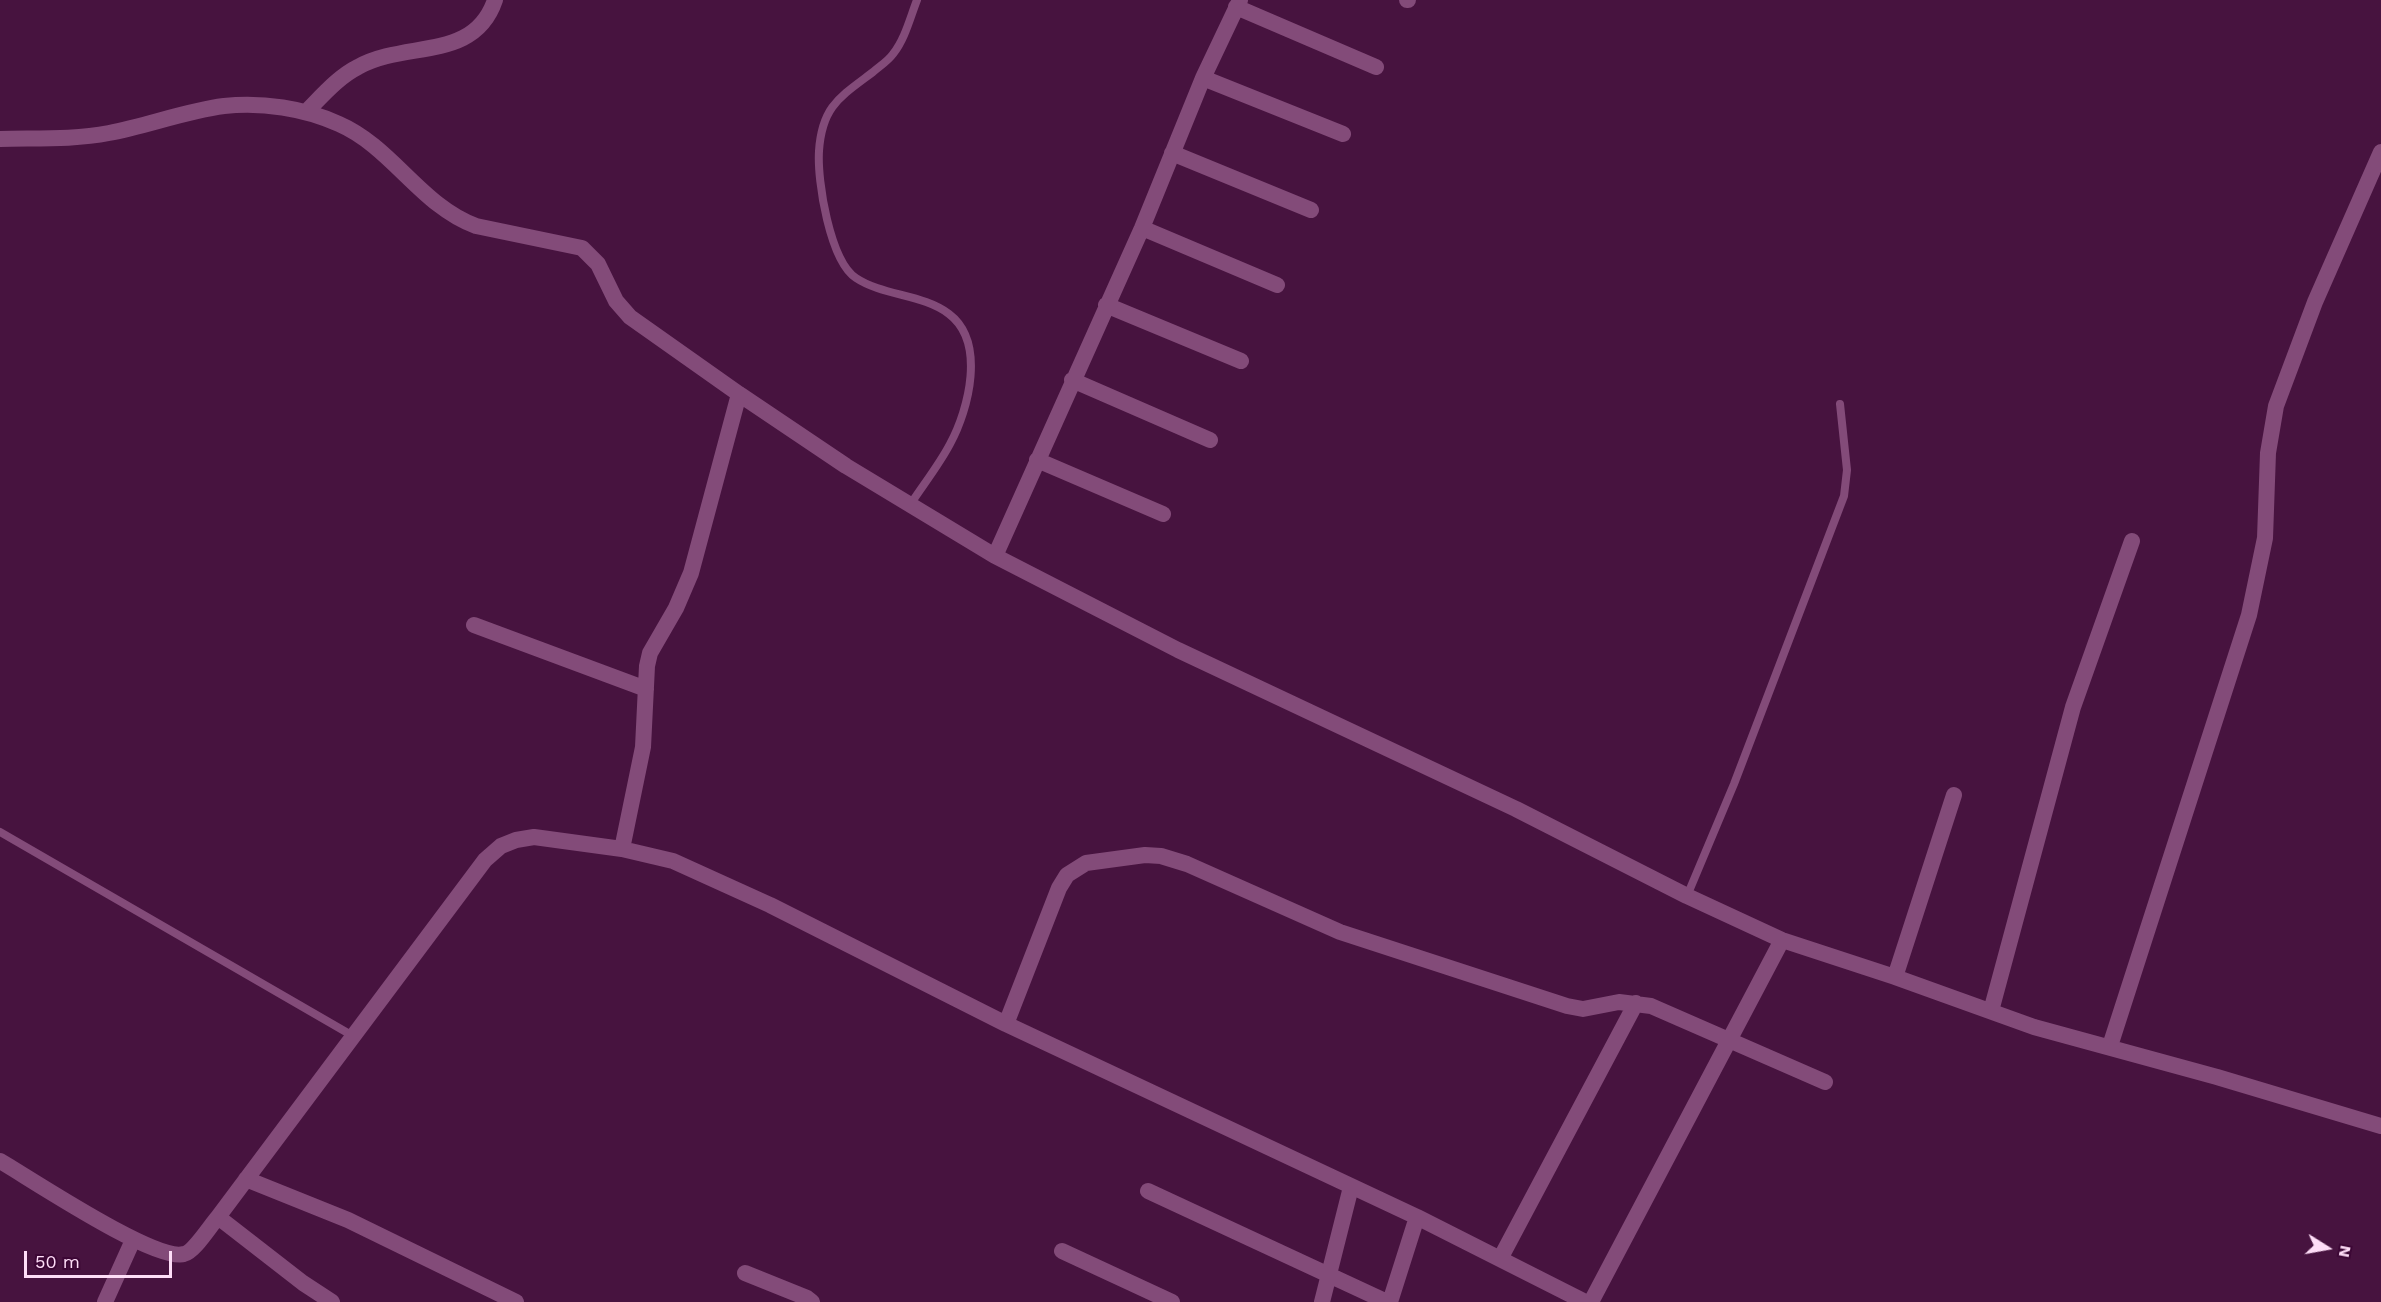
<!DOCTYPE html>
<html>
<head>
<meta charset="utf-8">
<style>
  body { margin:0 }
  #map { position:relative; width:2381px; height:1302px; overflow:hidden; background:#47133f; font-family:"Work Sans",sans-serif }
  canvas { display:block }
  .north { position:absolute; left:2297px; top:1218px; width:60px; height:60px; -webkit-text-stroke:4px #3c0735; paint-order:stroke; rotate:101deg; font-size:16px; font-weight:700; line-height:24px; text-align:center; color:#feddf7 }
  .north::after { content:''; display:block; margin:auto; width:21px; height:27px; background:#feddf7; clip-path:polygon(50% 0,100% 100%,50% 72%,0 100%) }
  .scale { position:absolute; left:24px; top:1251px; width:148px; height:27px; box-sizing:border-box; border:3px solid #feddf7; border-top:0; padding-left:8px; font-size:18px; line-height:21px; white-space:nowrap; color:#feddf7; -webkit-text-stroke:4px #3c0735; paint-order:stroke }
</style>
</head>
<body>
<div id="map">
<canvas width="2381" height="1302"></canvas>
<div class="north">N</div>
<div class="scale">50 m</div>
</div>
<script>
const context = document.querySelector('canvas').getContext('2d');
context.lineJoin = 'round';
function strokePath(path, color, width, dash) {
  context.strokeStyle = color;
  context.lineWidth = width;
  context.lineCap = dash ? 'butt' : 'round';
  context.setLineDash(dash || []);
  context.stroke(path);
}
const service = new Path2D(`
  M910,505c13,-20 29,-40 40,-61 19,-35 36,-102 -1,-130 -26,-20 -66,-18 -93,-36 -26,-17 -39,-97 -37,-127 3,-45 21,-54 54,-79 7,-6 15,-11 20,-18 12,-15 17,-36 24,-54
  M0,832l353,204
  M1687,896l47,-112 110,-288 3,-26 -7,-66`);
const minor = new Path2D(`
  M1407,0h1
  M1236,7l140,60
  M1203,78l140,56
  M306,112c16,-16 32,-35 52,-45 49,-27 116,-5 137,-67
  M0,139c36,-1 73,1 109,-6 38,-7 76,-22 115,-27 38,-4 80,2 115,18 53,23 82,82 137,102l106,22 16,16 18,37 14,16 109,77 107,72 149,90 183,94 338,159 171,87 95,44 113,37 139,50 183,50 164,49
  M1172,153l139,57
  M1142,228l135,57
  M1106,305l135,56
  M1072,380l138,60
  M1037,460l126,54
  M995,556l147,-328 61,-150 37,-78
  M474,625l172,64
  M622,849l21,-102 4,-81 3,-13 26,-45 15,-35 48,-179
  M1895,977l59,-182
  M1991,1011l82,-304 59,-166
  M1006,1024l53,-136 8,-13 19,-12 59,-8 16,1 26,8 153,68 227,74 16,3 36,-7 32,4 174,76
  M2110,1046l139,-431 16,-77 3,-85 8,-47 39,-104 66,-150
  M0,1161c31,18 155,101 184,93 10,-2 26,-28 34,-37l267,-357 16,-14 15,-6 18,-3 88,12 51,12 97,44 236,119 411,193 168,85
  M246,1179l102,41 168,82
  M1148,1191l239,111
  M218,1217l85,66 29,19
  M1062,1251l110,51
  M1500,1259l136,-256
  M745,1273l62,25 5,4
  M105,1302l28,-62
  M1322,1302l29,-115
  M1390,1302l27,-85
  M1591,1302l191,-362`);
strokePath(service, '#834b79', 8);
strokePath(minor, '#834b79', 16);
</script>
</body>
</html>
